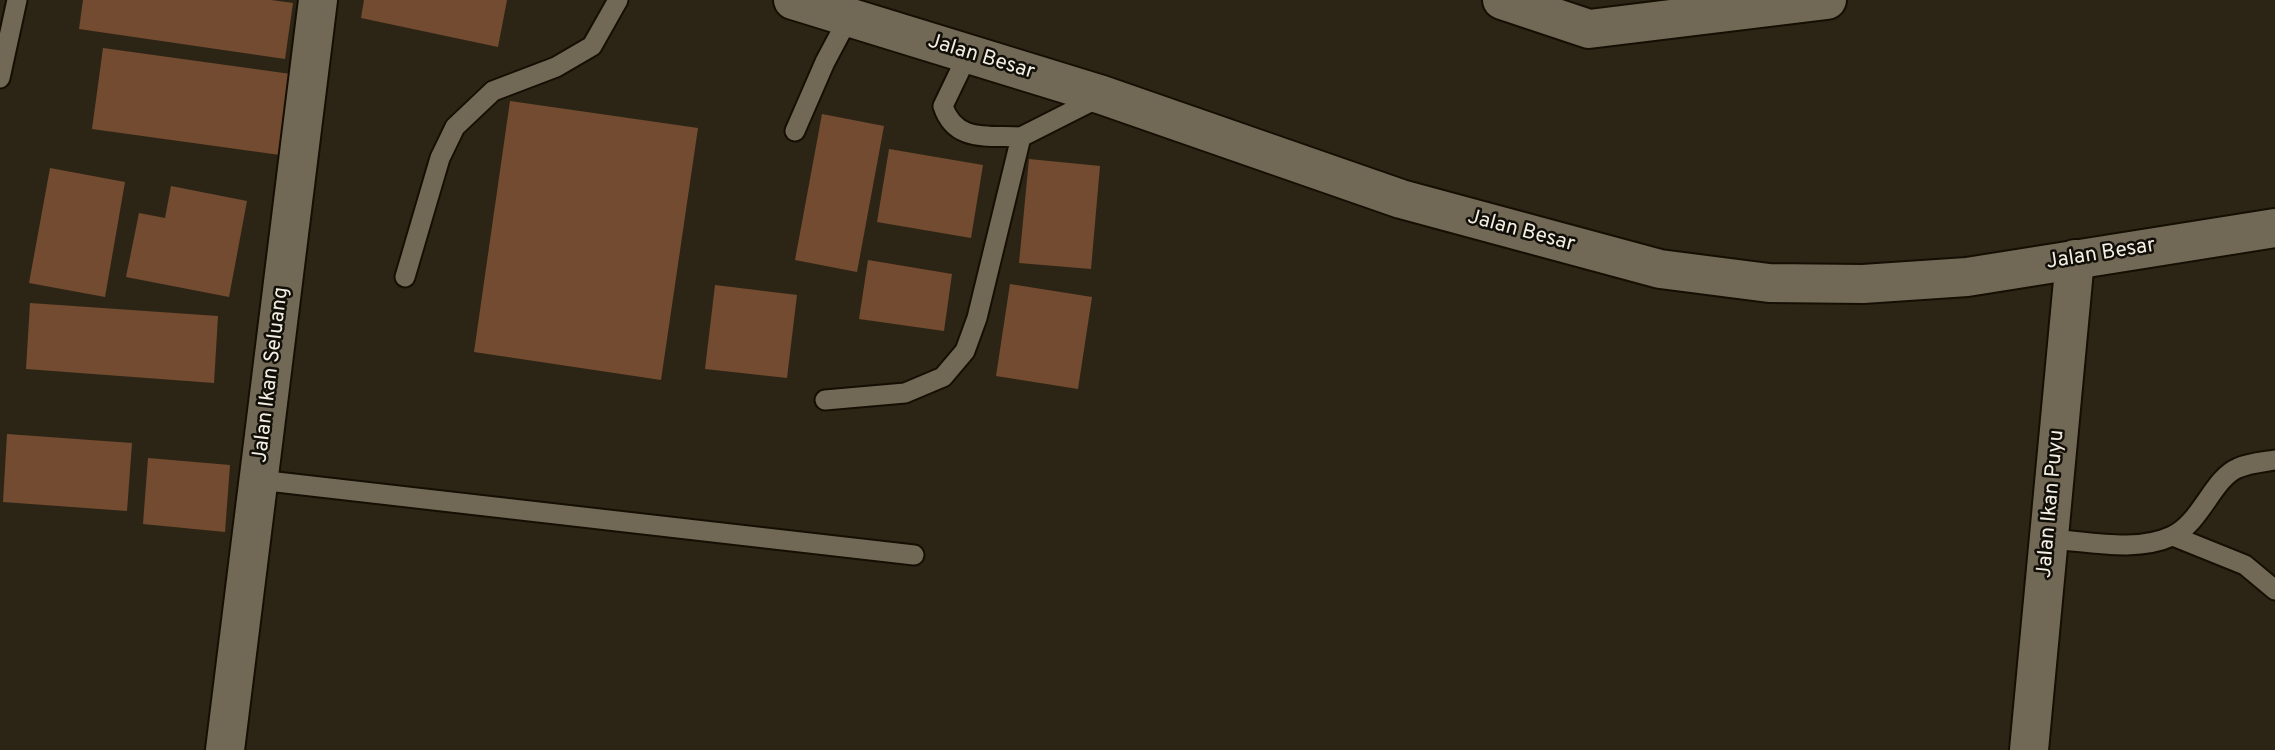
<!DOCTYPE html>
<html>
<head>
<meta charset="utf-8">
<style>
  body { margin:0 }
  canvas { display:block; background:#2c2515 }
</style>
</head>
<body>
<canvas width="2275" height="750"></canvas>
<script>
const context = document.querySelector('canvas').getContext('2d');
context.lineJoin = 'round';
function fillPath(path, color) {
  context.fillStyle = color;
  context.fill(path, 'evenodd');
}
function strokePath(path, color, width, dash) {
  context.strokeStyle = color;
  context.lineWidth = width;
  context.lineCap = dash ? 'butt' : 'round';
  context.setLineDash(dash || []);
  context.stroke(path);
}
function write(font, color, halo, rows, align = 'center') {
  context.font = font + ' Overpass,sans-serif';
  context.lineWidth = 5;
  context.setLineDash([]);
  context.textBaseline = 'middle';
  context.strokeStyle = halo;
  context.fillStyle = color;
  for (const [text, x, y, turn = 0] of rows) {
    context.save();
    context.translate(x, y);
    context.rotate((+turn || 0) * Math.PI / 180);
    context.textAlign = isNaN(turn) ? turn : align;
    if (halo) context.strokeText(text, 0, 0);
    context.fillText(text, 0, 0);
    context.restore();
  }
}
const building = new Path2D(`
  M83,0h188l22,3 -8,56 -206,-30z
  M364,0h143l-9,47 -137,-29z
  M103,48l188,26 -11,81 -188,-26z
  M510,101l188,27 -37,252 -187,-28z
  M822,114l62,12 -27,146 -62,-12z
  M889,149l94,16 -12,73 -94,-16z
  M1029,159l71,7 -9,103 -72,-6z
  M50,168l75,14 -20,115 -76,-14z
  M171,186l76,15 -18,96 -103,-20 13,-64 26,5z
  M868,260l84,14 -8,57 -85,-12z
  M1010,284l82,13 -14,92 -82,-13z
  M715,285l82,10 -10,83 -82,-9z
  M30,303l188,13 -4,67 -188,-14z
  M7,434l125,9 -5,68 -124,-9z
  M148,458l82,7 -5,67 -82,-8z`);
const service = new Path2D(`
  M968,54l-25,52c12,37 45,29 78,31
  M0,78l17,-78
  M795,131l30,-69 24,-45
  M405,277l35,-119 15,-31 38,-36 63,-24 36,-21 26,-46
  M825,400l80,-7 38,-16 22,-26 12,-33 44,-181 81,-41
  M259,480l655,75
  M2173,536l72,29 30,25
  M2049,539c38,2 87,14 123,-3 29,-13 41,-58 66,-68 11,-5 25,-6 37,-8`);
const minor = new Path2D(`
  M1502,0l87,29 238,-29
  M225,750l93,-750
  M2029,750l46,-491`);
const tertiary = new Path2D(`
  M793,0l309,95 299,104 259,70 109,14 94,1 104,-7 308,-49`);
const streetNames = [
  ["Jalan Besar",981,58,17],
  ["Jalan Besar",1521,232,15],
  ["Jalan Besar",2101,255,-9],
  ["Jalan Ikan Seluang",272,375,-83],
  ["Jalan Ikan Puyu",2052,504,-85]
];
fillPath(building, '#724b30');
strokePath(service, '#150e02', 23);
strokePath(minor, '#150e02', 42);
strokePath(tertiary, '#150e02', 42);
strokePath(service, '#716856', 19);
strokePath(minor, '#716856', 38);
strokePath(tertiary, '#716856', 38);
write('21px', '#f4efe4', '#120f08', streetNames);
</script>
</body>
</html>
